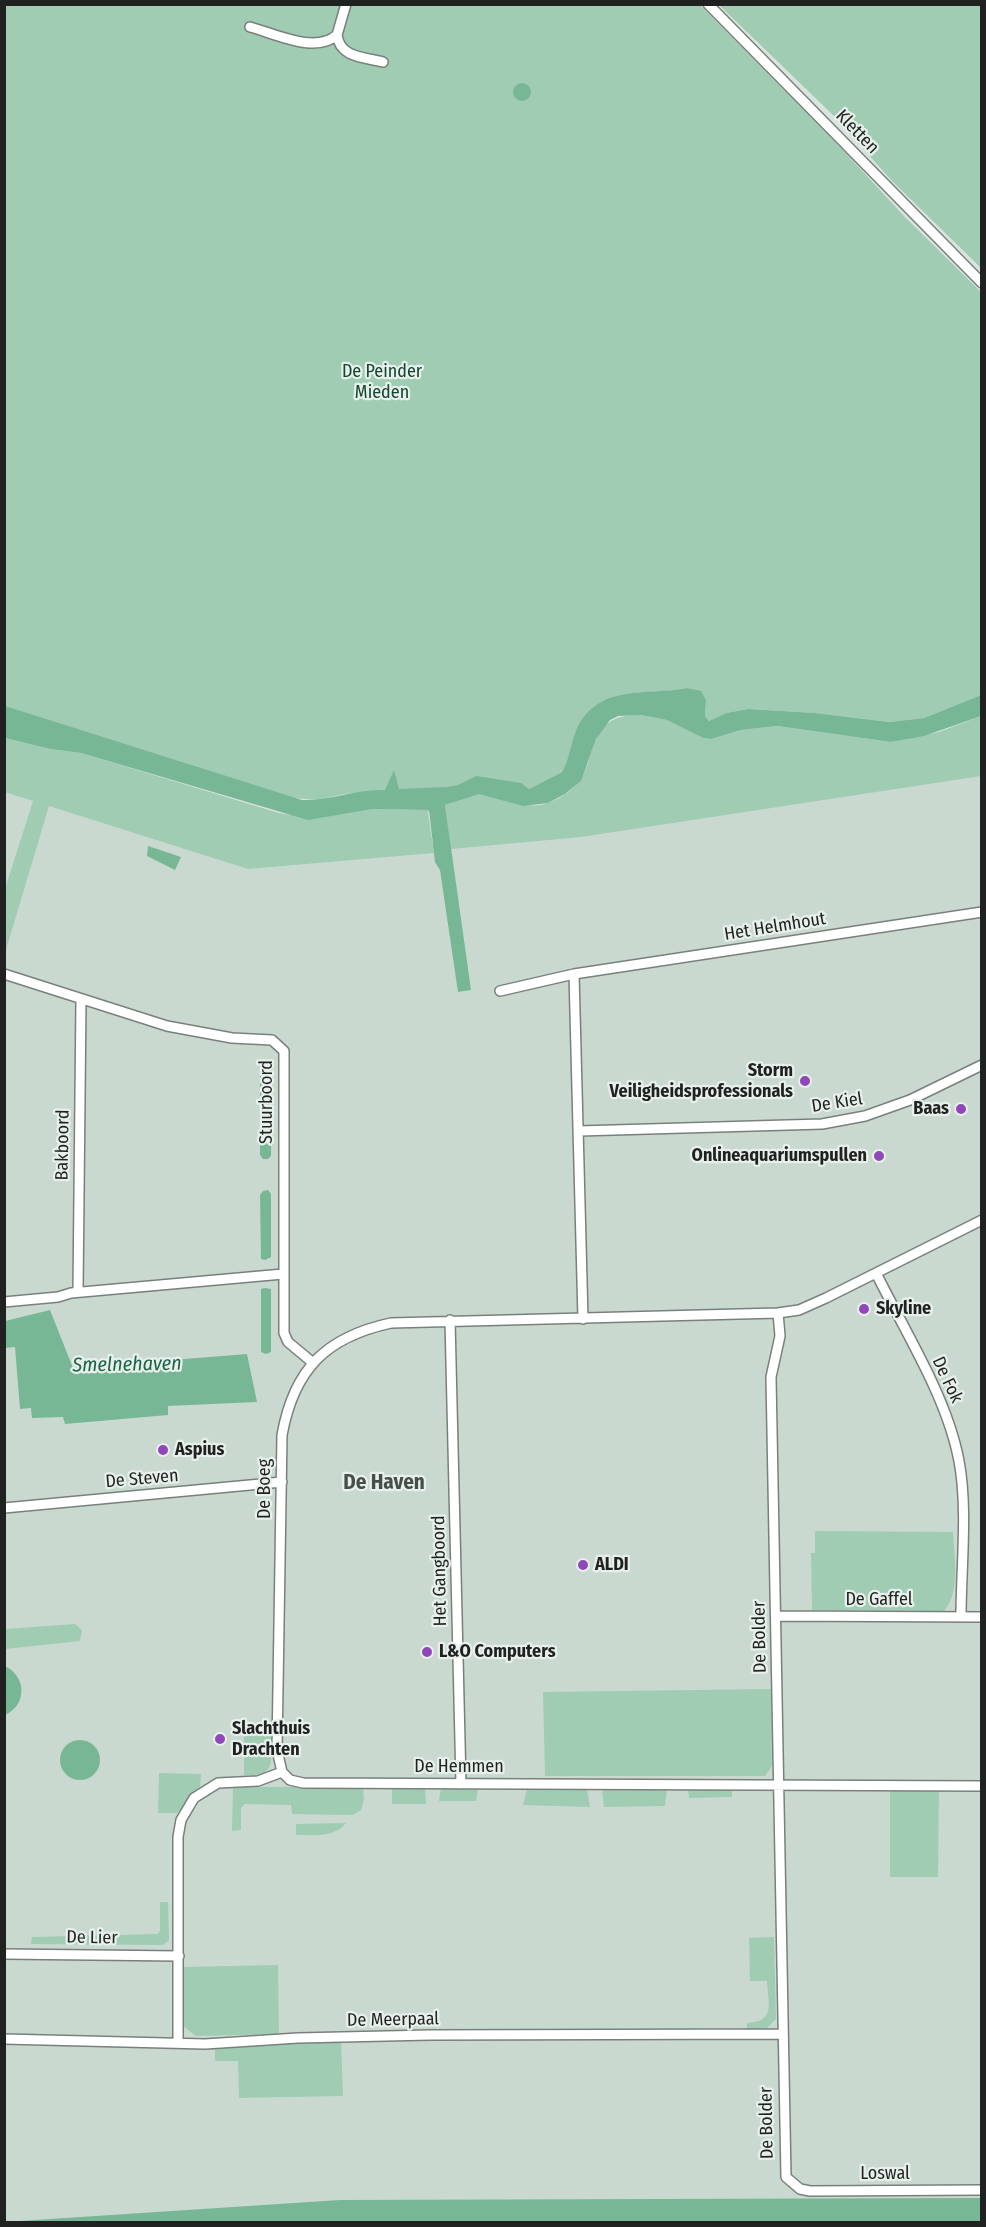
<!DOCTYPE html>
<html>
<head>
<meta charset="utf-8">
<style>
  body { margin:0 }
  #map { position:relative; width:986px; height:2227px; overflow:hidden; background:#dbe3de; font-family:"Fira Sans Condensed",sans-serif }
  canvas { display:block }
  .frame { position:absolute; inset:0; border:6px solid #1f2221; pointer-events:none }
</style>
</head>
<body>
<div id="map">
<canvas width="986" height="2227"></canvas>
<div class="frame"></div>
</div>
<script>
const context = document.querySelector('canvas').getContext('2d');
context.lineJoin = 'round';
function fillPath(path, color) {
  context.fillStyle = color;
  context.fill(path, 'evenodd');
}
function strokePath(path, color, width, dash) {
  context.strokeStyle = color;
  context.lineWidth = width;
  context.lineCap = dash ? 'butt' : 'round';
  context.setLineDash(dash || []);
  context.stroke(path);
}
function write(font, color, halo, rows, align = 'center') {
  context.font = font + ' "Fira Sans Condensed",sans-serif';
  context.lineWidth = 4.5;
  context.setLineDash([]);
  context.textBaseline = 'middle';
  context.strokeStyle = halo;
  context.fillStyle = color;
  for (const [text, x, y, turn = 0] of rows) {
    context.save();
    context.translate(x, y);
    context.rotate((+turn || 0) * Math.PI / 180);
    context.textAlign = isNaN(turn) ? turn : align;
    if (halo) context.strokeText(text, 0, 0);
    context.fillText(text, 0, 0);
    context.restore();
  }
}
const built = new Path2D(`
  M981,760v1445l-976,17 -1,-1443 252,77 285,-21z`);
const green = new Path2D(`
  M4,5h696l141,143 63,68 77,76v403l-57,23 -35,4 -75,-9 -66,-4 -22,4 -17,8 -4,-5 1,-16 -19,-12c-41,9 -82,-6 -108,37 -8,14 -9,33 -17,47l-33,17 -65,-1 -120,6 -25,6 -41,-3 -273,-87z
  M719,5h262v263l-89,-87 -58,-65z
  M641,715l27,5 35,18 8,1 30,-9 36,-4 114,16 48,-10 42,-16v60l-400,61 -130,12 -6,-44c11,-3 23,-11 34,-11 37,1 48,26 88,-1 37,-26 11,-79 74,-78z
  M5,738l45,11 31,4 198,60 13,2 80,-6 58,1 -2,2 6,41 -186,16 -199,-63 -44,147v-64l28,-88 -28,-9z
  M815,1531l138,1c1,24 8,60 -9,79l-132,-1 -1,-57h4z
  M75,1624l7,6 -2,11 -75,8v-20z
  M771,1689l1,77 -7,10h-220l-2,-84z
  M244,1724h28l-1,38c-3,14 -15,13 -27,13z
  M159,1773l42,1 -1,14 -23,25h-19z
  M233,1787h130l1,13 -3,10 -8,5 -61,-1 -1,-9 -46,-1 -4,4v22l-9,1z
  M392,1788h33l1,16h-34z
  M441,1788h37l-2,13h-37z
  M527,1789h60l3,18 -67,-2z
  M602,1789h65l-2,17 -61,1z
  M688,1789h44v8l-43,1z
  M890,1790h49l-1,87h-48z
  M346,1823c-12,15 -32,12 -50,12v-11z
  M160,1902h8l1,38 -6,5 -132,-1 1,-7 125,-3 3,-3z
  M774,1937l2,82 -9,9 -20,2v-7c29,-1 21,-20 20,-42h-17l-1,-43z
  M278,1965l1,69 -83,2 -14,-11 -2,-58z
  M341,2041l2,55 -104,2 -1,-37h-23v-16z`);
const water = new Path2D(`
  M513 92a9 9 0 1 1 18 0a9 9 0 1 1-18 0Z
  M687,688l14,3 5,9 -1,16 4,5 17,-8 22,-4 67,4 74,9 35,-4 57,-23v21l-57,20 -33,6 -114,-16 -36,4 -30,9 -8,-1 -36,-18 -26,-5 -23,1 -8,4 -14,19 -15,42 -16,13 -17,9 -25,3 -44,-12 -34,11 26,185 -13,2 -18,-122 -5,-8 -6,-52 -57,-1 -64,11 -227,-67 -31,-4 -45,-11v-32l297,94c28,1 54,-11 83,-10l9,-20 5,19 48,-2 11,-2 18,-9 45,7 8,6 33,-17c8,-14 9,-33 17,-48 25,-41 68,-28 108,-36z
  M148,846l33,11 -6,13 -28,-14z
  M266,1059l6,8 -1,89 -3,3h-5l-3,-4v-88z
  M268,1190l3,4v63l-6,3 -4,-1 -1,-64 3,-4z
  M265,1288l6,1v63l-5,2 -5,-2v-63z
  M50,1310l23,58 174,-14 10,48 -89,4v9l-103,9 -2,-7 -31,1 -1,-10 -11,1 -5,-62 -10,1v-27z
  M5,1666c22,11 22,39 0,49z
  M60 1760a20 20 0 1 1 40 0a20 20 0 1 1-40 0Z
  M981,2198v24h-977l336,-22z`);
const street = new Path2D(`
  M708,4l274,279
  M250,27c26,7 65,27 87,8 3,23 27,22 46,27
  M337,35l9,-31
  M4,974l163,52 65,12 40,2 12,11v282l4,9 24,20
  M574,974l9,345
  M500,991l74,-17 408,-62
  M579,1131l243,-7 43,-8 45,-16 72,-35
  M982,1220l-156,78 -27,12 -21,3 2,23 -9,41 15,800 14,12 10,2 172,-1
  M876,1273c29,59 71,124 83,188 9,48 2,107 2,155
  M78,1292l3,-293
  M4,1302l54,-5 13,-4 212,-19
  M450,1320l11,464
  M4,1508l278,-26
  M776,1616l206,1
  M282,1772l-5,-22 5,-315c12,-66 44,-98 109,-112l387,-10
  M4,1954l175,2
  M4,2039l201,5 93,-6 132,-3 353,-1
  M178,2043v-206l3,-17 13,-22 24,-15 40,-2 24,-9 8,8 13,3 679,3`);
const markers = [
  [805,1081,6,"#8f47ba"],
  [961,1109,6,"#8f47ba"],
  [879,1156,6,"#8f47ba"],
  [864,1309,6,"#8f47ba"],
  [163,1450,6,"#8f47ba"],
  [583,1565,6,"#8f47ba"],
  [427,1652,6,"#8f47ba"],
  [220,1739,6,"#8f47ba"]
];
const streetNames = [
  ["Kletten",857,132,46],
  ["Het Helmhout",775,927,-9],
  ["Stuurboord",267,1102,-90],
  ["De Kiel",837,1103,-9],
  ["Bakboord",63,1145,-89],
  ["De Fok",947,1380,65],
  ["De Steven",142,1479,-5],
  ["De Boeg",265,1489,-90],
  ["Het Gangboord",440,1571,-91],
  ["De Gaffel",879,1600],
  ["De Bolder",760,1637,-91],
  ["De Hemmen",459,1767],
  ["De Lier",92,1938,1],
  ["De Meerpaal",393,2020,-1],
  ["De Bolder",767,2123,-91],
  ["Loswal",885,2174]
];
const parkNames = [
  ["De Peinder",382,372],
  ["Mieden",382,393]
];
const poiNames = [
  ["Storm",793,1071,"right"],
  ["Veiligheidsprofessionals",793,1092,"right"],
  ["Baas",949,1109,"right"],
  ["Onlineaquariumspullen",867,1156,"right"],
  ["Skyline",876,1309],
  ["Aspius",175,1450],
  ["ALDI",595,1565],
  ["L&O Computers",439,1652],
  ["Slachthuis",232,1729],
  ["Drachten",232,1750]
];
const waterNames = [
  ["Smelnehaven",127,1365,-1]
];
const quarterNames = [
  ["De Haven",384,1483]
];
fillPath(built, '#c9d9d0');
fillPath(green, '#a0ccb4');
fillPath(water, '#78b796');
strokePath(street, '#79807c', 12);
strokePath(street, '#fff', 9);
for (const [x, y, r, color] of markers) {
  const dot = new Path2D();
  dot.arc(x, y, r, 0, 2 * Math.PI);
  context.fillStyle = color;
  context.fill(dot);
  strokePath(dot, '#e8f0eb', 2);
}
write('18px', '#1f2221', '#e8f0eb', streetNames);
write('18px', '#13452f', '#e8f0eb', parkNames);
write('bold 18px', '#1f2221', '#e8f0eb', poiNames, 'left');
write('italic 20px', '#1a6445', '#e8f0eb', waterNames);
write('bold 21px', '#484f4b', '#e8f0eb', quarterNames);
</script>
</body>
</html>
